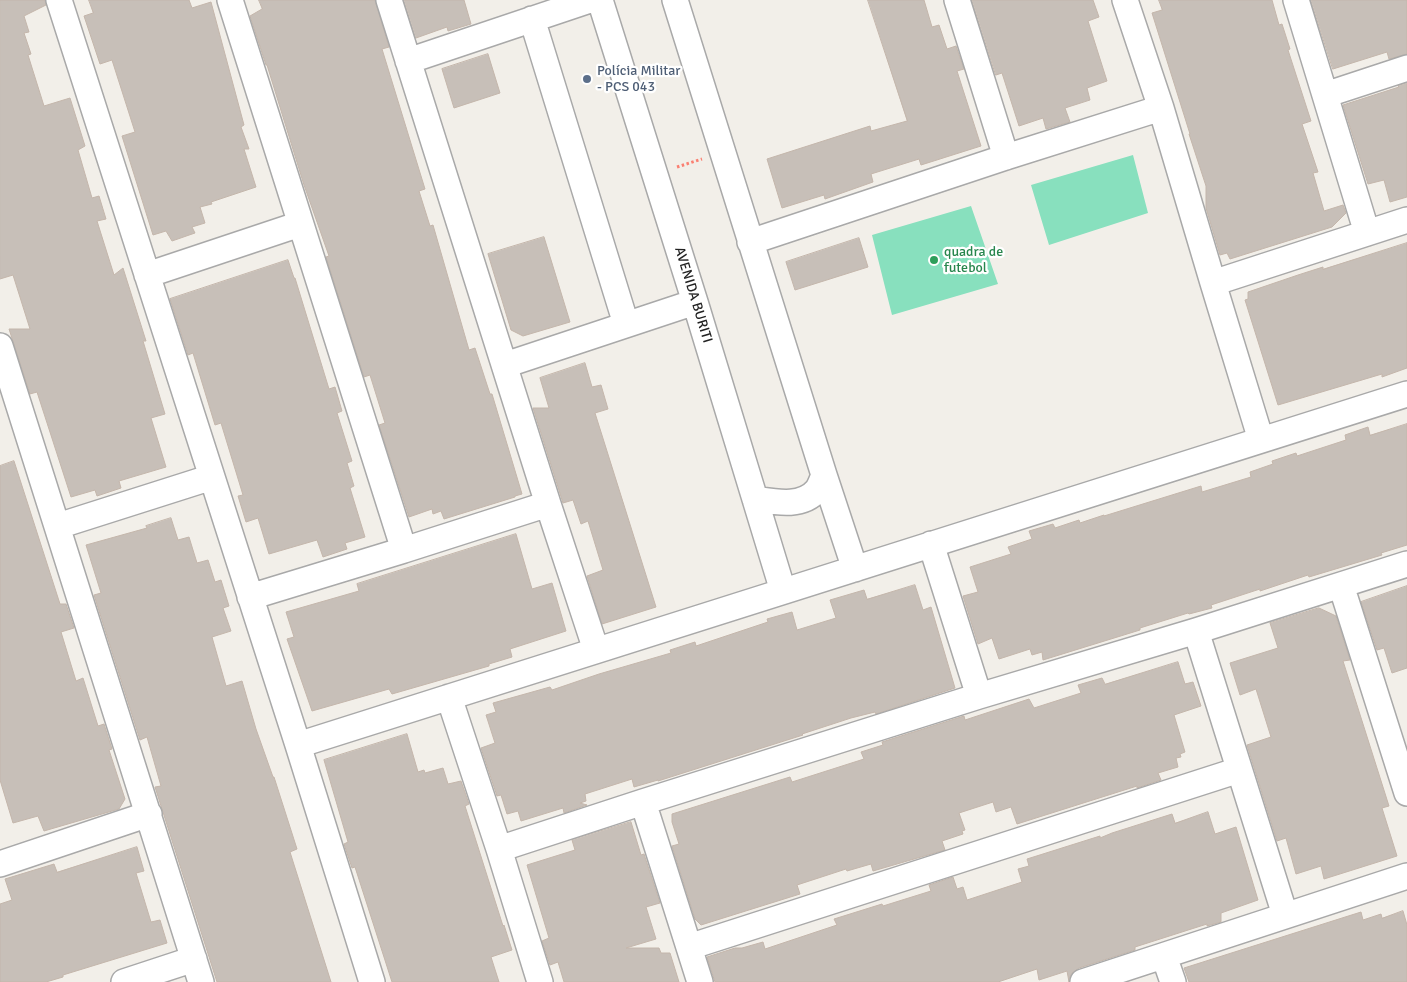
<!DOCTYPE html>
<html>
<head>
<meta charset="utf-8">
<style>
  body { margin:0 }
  canvas { display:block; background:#f2efe9 }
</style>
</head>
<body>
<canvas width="1407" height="982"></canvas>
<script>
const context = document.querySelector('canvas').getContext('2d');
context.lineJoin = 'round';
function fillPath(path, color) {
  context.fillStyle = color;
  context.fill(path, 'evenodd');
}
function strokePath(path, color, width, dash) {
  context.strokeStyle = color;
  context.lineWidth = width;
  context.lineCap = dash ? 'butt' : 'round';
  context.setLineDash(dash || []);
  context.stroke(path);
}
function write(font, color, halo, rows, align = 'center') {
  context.font = font + ' Signika,sans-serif';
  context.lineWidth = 4.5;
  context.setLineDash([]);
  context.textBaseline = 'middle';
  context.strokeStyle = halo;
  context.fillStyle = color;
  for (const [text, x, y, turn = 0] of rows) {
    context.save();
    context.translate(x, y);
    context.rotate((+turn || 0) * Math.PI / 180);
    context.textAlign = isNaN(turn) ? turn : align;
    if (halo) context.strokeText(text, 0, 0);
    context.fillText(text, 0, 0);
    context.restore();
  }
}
const pitch = new Path2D(`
  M1133,155l15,58 -99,32 -18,-60z
  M971,206l27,78 -106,31 -20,-80z`);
const building = new Path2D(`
  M0,0h45l1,5 -22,11 5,16 -5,1 7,21 -3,1 16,51 26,-8 15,48 -7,4 14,48 7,-2 7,23 -9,2 17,54 9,-7 23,73h-3l22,73 -14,4 15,49 -47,14 2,7 -24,8 -2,-6 -24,7 -34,-105 -7,2 -21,-65h21l-17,-54 -13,4z
  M89,0h100l3,8 19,-6 33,123 -3,2 8,22h-5l12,38 -45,15 1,2 -12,3 5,16 -13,4 3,6 -23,8 -6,-10 -13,4 -31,-99 13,-4 -23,-72 -12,4 -16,-48 9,-3z
  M259,0h116l14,47 -7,2 43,140 -6,2 11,35 3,-1 36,125 6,-2 15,46h2l30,100 -7,2v1l-71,22 -3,-8 -8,3 -1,-5 -23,8 -30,-92 6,-2 -15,-48 -6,2 -38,-120 3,-1 -25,-71 -37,-120h-1l-16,-49 12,-7z
  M404,0h60l7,24 -23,7 -1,-4 -31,11z
  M868,0h56l8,27 7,-2 8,24 9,-3 8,23 -7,2 24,75 -60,19 -2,-6 -48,15 2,8 -48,17 -1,-4 -42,13 -15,-49 103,-33 1,5 36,-10z
  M972,0h121l6,17 -11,4 19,60 -20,7 3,12 -25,8 5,14 -24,7 -3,-11 -24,8 -17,-53 -6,2z
  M1159,0h113l7,25 3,-1 8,25 -2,1 23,71 -9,3 16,48 -5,1 11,38 19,-6 3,8 -14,14 -102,32 -3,-6 -7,2 -14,-47v-22l-17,-52h1l-38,-121 10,-3z
  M1311,0h96v54l-18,5 -2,-7 -54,17z
  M488,54l12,39 -46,15 -12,-39z
  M1407,83v114l-17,5 -6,-22 -16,4 -25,-79 56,-18 -1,-1z
  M544,237l26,85 -47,14 -12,-6 -23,-76z
  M859,238l9,29 -73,23 -9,-28z
  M1407,243v125l-25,9v-3l-104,31 -33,-105 3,-1v-7l50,-17 25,-8v2z
  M288,260l6,18h1l34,111 6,-2 7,24 -5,2 15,48 -5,2 7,23 -4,2 15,49 -20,6 2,6 -24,8 -6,-17 -48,14 -11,-36 -12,4 -8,-26 5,-1 -22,-72 -6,2 -22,-72 -5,2 -18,-56z
  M585,363l7,24 9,-2 7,24 -13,4 61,194 -54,17 -15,-48 16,-6 -15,-49 -7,3 -8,-24 -10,3 -30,-95h16l-9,-30z
  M1407,424v121l-26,8 1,2 -73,22 -1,-2 -48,16v-2l-49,16 1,3 -23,6 -1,-1 -48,15v2l-97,30 -1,-8 -10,3 -2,-6 -31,10 -7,-21 -14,6 -15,-48 15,-4 -8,-25 41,-13 -3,-7 24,-8 -3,-8 24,-7 2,4 24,-8 1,3 24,-8v1l97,-30 1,6 49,-15 -1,-5 23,-8 -1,-3 24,-8 1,3 49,-16 -1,-5 23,-8 2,8z
  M14,461l46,143h6l8,24 -13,4 15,49 7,-3 15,48 6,-2 8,25 -3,1 16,49 -6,10 -75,22 -6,-15 -25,7 -13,-43v-314z
  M171,518l7,22 11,-3 8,26 11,-3 7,22 6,-2 8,26 -6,2 8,23 -19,6 14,49 16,-5 14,48 17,48h1l23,72 -7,3 41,130h-114l-62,-195 6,-1 -14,-49 -7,3 -46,-145 7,-2 -15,-48 61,-17 -1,-2z
  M516,534l16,55 20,-6 14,48 -56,18 2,8 -23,7v2l-97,28 -3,-5 -77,22 -25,-72 7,-2 -8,-25 73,-21 -2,-7z
  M915,585l8,25 8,-3 24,81 -79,26 -1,-2 -24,6 -49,16 1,1 -145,46v-1l-24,7 -2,-8 -47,15 1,7 -6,2 7,2 -23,8 -1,-5 -42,13 -3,-10 -11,3 -6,-19 -4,1 -16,-48 14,-5 -9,-28 10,-3 -3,-9 57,-16 2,3 47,-16 72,-21 -1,-3 25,-8 1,4 72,-24 -1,-3 25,-7 5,18 39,-12 -6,-18 34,-10 3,9z
  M1407,586v82l-15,5 -8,-25 -7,2 -16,-48z
  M1319,608l17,8 14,44 -7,1 46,145 -7,2 15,48 -73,23 -3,-13 -25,8 -10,-36 -9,3 -30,-96 24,-8 -15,-48 -16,6 -10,-32 48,-15 -8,-25z
  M1178,662l7,22 8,-2 8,24 -27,9 11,37 -5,2 1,3 -5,1 2,9 -20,6 3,7 -24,8v-2l-120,38 -6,-17 -15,5 -3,-10 -34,11 6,17 -3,1 1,3 -21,7 3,9 -72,21 -2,-7 -24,7 -1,-2 -49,16 3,9 -99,31 -6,-6 -23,-73 7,-2 -7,-22v-8l118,-37 2,5 72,-23 -3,-7 22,-7 -1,-3 82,-26 1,4 64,-21 5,9 47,-15 -3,-8 24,-7 3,6z
  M407,734l11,38 6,-2 1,3 18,-5 5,16 13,-3 8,23 -4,2 38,120 1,-1 8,25 -21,7 8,25h-107l-37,-115 -3,1 -8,-24 4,-2 -24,-82z
  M1208,812l7,22 21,-7 22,73 -37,13v9l-14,4v-2l-72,23v3l-56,18 -7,5 -3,6v3l-2,-11 -28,9 -2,-11 -39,13h-283l-8,-25 28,-9h7l21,-6 2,7 72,-24 -3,-6 48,-15 1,2 48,-15 -2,-6 24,-8 4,12 6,-2 4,13 55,-18 -4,-13 11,-3 -2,-7 73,-23v2l12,-5 60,-19 3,9z
  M631,822l10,33 3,-1 16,49 -14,4 10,32 -30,9h33l2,5h9l9,29h-115l-6,-20 -8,3 -8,-24 7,-3 -22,-73 48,-15 -3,-10z
  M137,847l7,24 -8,2 15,49 9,-2 7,23 -104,32v2l-17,5h-46v-78l12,-4 -7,-21 49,-15 3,8z
  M1403,911l4,14v57h-218l-5,-14 177,-56 2,8 18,-6 1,4z`);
const path = new Path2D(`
  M677,167l25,-8`);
const minor = new Path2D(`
  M59,0l239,745 74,237
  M230,0l174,550 -154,47
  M389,0l159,504 48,146
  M600,0l95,302 88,289
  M675,0l149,475 31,94
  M957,0l49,157
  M1125,0l36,108 52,175 48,157
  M1296,0l71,233
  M532,19l94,305
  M408,61l182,-61
  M1325,95l82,-27
  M750,242l256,-85 155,-49
  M147,275l153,-51
  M1213,283l194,-63
  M0,346l201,636
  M505,365l190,-63
  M755,499c20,3 47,9 62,-9 3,-4 5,-10 7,-15
  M58,526l154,-49
  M931,544l48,152
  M404,550l144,-46
  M1341,585l66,208
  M1196,631l89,284
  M449,697l50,152 41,133
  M298,745l1109,-351
  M643,802l57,180
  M499,849l144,-47 336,-106 217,-65 211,-67
  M0,864l149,-50
  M689,947l550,-177
  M1164,956l9,26
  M124,982l70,-23
  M1083,982l324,-106`);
const markers = [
  [587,79,5,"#5c6f8a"],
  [934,260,5,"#2e9e5b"]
];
const serviceNames = [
  ["Polícia Militar",597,71],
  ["- PCS 043",597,87]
];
const leisureNames = [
  ["quadra de",944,252],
  ["futebol",944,268]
];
const streetNames = [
  ["AVENIDA BURITI",693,295,73]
];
fillPath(pitch, '#88e0be');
fillPath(building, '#c7bfb8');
strokePath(building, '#c4b6ab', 1);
strokePath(minor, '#a9a9a9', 28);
strokePath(path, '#fa8072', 3, [2.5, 2.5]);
strokePath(minor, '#fff', 25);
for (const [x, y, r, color] of markers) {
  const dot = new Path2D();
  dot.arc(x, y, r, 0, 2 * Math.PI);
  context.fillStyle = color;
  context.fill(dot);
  strokePath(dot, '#fff', 2);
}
write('14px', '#4e5e75', '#fff', serviceNames, 'left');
write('14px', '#27864d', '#fff', leisureNames, 'left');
write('14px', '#222', '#fff', streetNames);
</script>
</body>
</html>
